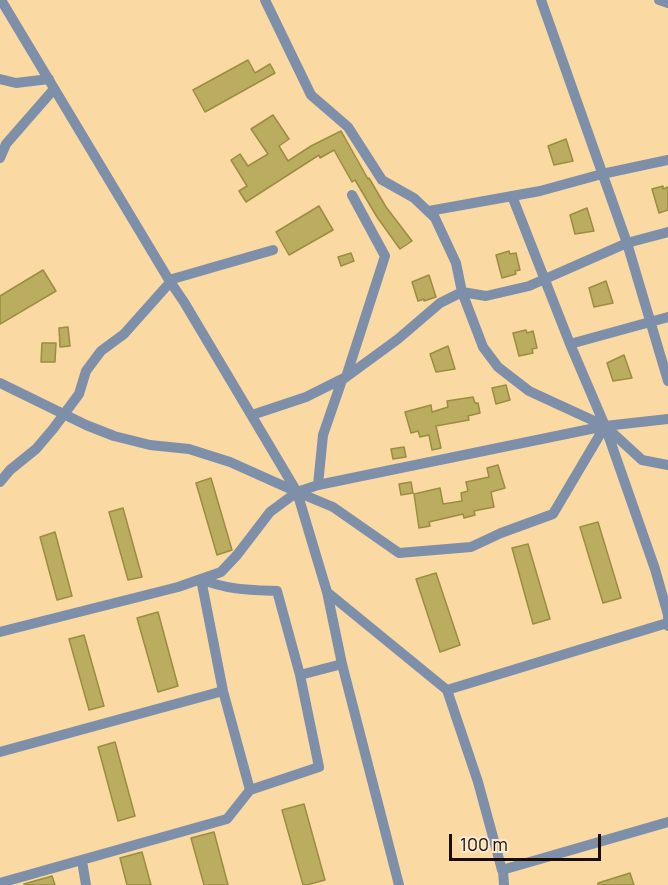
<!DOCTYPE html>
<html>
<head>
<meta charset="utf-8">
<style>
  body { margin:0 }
  #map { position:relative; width:668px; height:885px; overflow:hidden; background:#fbd9a3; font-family:Manrope,sans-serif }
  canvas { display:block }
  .scale { position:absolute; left:449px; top:834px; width:152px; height:27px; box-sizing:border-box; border:3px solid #190d00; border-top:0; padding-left:8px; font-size:18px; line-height:21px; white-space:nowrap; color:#190d00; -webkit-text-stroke:4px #fae9cf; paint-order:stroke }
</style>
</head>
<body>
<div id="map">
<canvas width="668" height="885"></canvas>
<div class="scale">100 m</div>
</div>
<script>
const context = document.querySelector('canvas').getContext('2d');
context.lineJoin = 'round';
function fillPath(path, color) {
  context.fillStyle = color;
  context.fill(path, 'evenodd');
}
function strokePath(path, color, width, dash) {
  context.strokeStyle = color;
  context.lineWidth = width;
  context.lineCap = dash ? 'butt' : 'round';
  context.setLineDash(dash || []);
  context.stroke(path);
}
const building = new Path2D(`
  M248,60l7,13 15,-9 5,9 -70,39 -12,-22z
  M273,115l16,24 -10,7 9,15 23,-15 30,-15 27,48 1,-1 17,29 26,34 -12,8 -23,-32 -22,-37 -3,2 -18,-32 -14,8 -1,-3 -73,47 -7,-11 8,-5 -16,-26 9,-6 8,12 20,-12 -17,-25z
  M566,139l7,22 -19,4 -6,-19z
  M663,186v3l5,-2v23l-9,3 -7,-24z
  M319,206l14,24 -44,25 -13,-23z
  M587,208l7,23 -19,3 -5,-19z
  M509,251l1,3 6,-1 4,17 -5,1 1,3 -14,4 -6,-23z
  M351,253l3,8 -13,5 -3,-9z
  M43,270l13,21 -56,33v-28z
  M429,275l7,22 -12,4v-2l-6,2 -6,-19z
  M606,281l7,22 -19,4 -5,-19z
  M68,327l2,19 -10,1 -1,-19z
  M526,330l1,3 6,-2 4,17 -5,1 1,4 -14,3 -6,-23z
  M42,343h14l-1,19h-14z
  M448,346l7,23 -19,3 -6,-18z
  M624,355l8,23 -19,3 -6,-18z
  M506,385l4,15 -14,4 -4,-16z
  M473,397l2,6h3l2,10 -12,3 1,4 -33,6 5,22 -9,2 -3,-15 -9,2 -2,-6 -7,2 -6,-21 26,-7 1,7 16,-5 -1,-6z
  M404,447l2,10 -13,2 -2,-10z
  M498,465l7,23 -14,4 3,15 -20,4 1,4 -11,3 -1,-4 -34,8 1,4 -11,2 -5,-34 26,-6 3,16 19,-3 -1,-8 7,-2 -2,-9 23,-5 -2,-9z
  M211,478l21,72 -15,5 -21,-72z
  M411,482l2,11 -12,2 -2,-11z
  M123,508l19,69 -14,3 -19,-68z
  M598,522l23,76 -18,5 -23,-76z
  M55,532l17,64 -15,4 -17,-63z
  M528,544l22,75 -17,5 -21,-76z
  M436,573l24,72 -20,7 -24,-73z
  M158,612l20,74 -20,6 -21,-74z
  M84,635l20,71 -15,4 -20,-71z
  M115,742l20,74 -17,5 -20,-74z
  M304,804l21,76 -18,5h-4l-21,-75z
  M214,832l14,53h-24l-13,-47z
  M142,852l9,33h-24l-7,-27z
  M630,873l4,12h-36v-2z
  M52,876l3,9h-31v-1z`);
const minor = new Path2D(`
  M1,0l168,280 15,22 113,190 30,100 15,72 57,221
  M265,0l46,95 37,32 34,53 32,18 21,20 21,45 6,29 21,55 15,20 31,24 76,35 37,34 26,5
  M541,0l86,243 41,138
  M659,0l9,3
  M0,79l16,4 33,-4
  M0,158l6,-14 48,-55
  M512,196l58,148 35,82 50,143 13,46v11
  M429,211l111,-20 62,-17 66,-14
  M169,280l104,-30
  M570,344l98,-27
  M0,383l86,42 28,11 36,9 39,4 41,13 67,30 36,15 66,46 72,-6 30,-14 52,-19 52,-88
  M252,415l54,-18 40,-20 39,-121 -33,-61
  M0,482l10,-12 26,-21 17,-20 26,-35 7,-23 15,-20 23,-17 49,-55
  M318,485l5,-50 19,-55 56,-41 42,-36 22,-11 24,4 43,-10 98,-43 41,-11
  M201,579c26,11 49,11 76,12l23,84 19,92 -69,23
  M327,592l120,98 31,92 24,88 166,-48
  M0,632l178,-45 43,-15 16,-17 33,-43 27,-20 21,-7 287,-59 63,-7
  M300,675l42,-11
  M447,690l220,-67
  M0,752l223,-61
  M82,861l4,24
  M503,870l1,15
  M0,883l227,-64 23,-29 -27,-99 -22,-112`);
fillPath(building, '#bbad60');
strokePath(building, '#9b8d40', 1.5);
strokePath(minor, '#7e8faa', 10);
</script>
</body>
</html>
